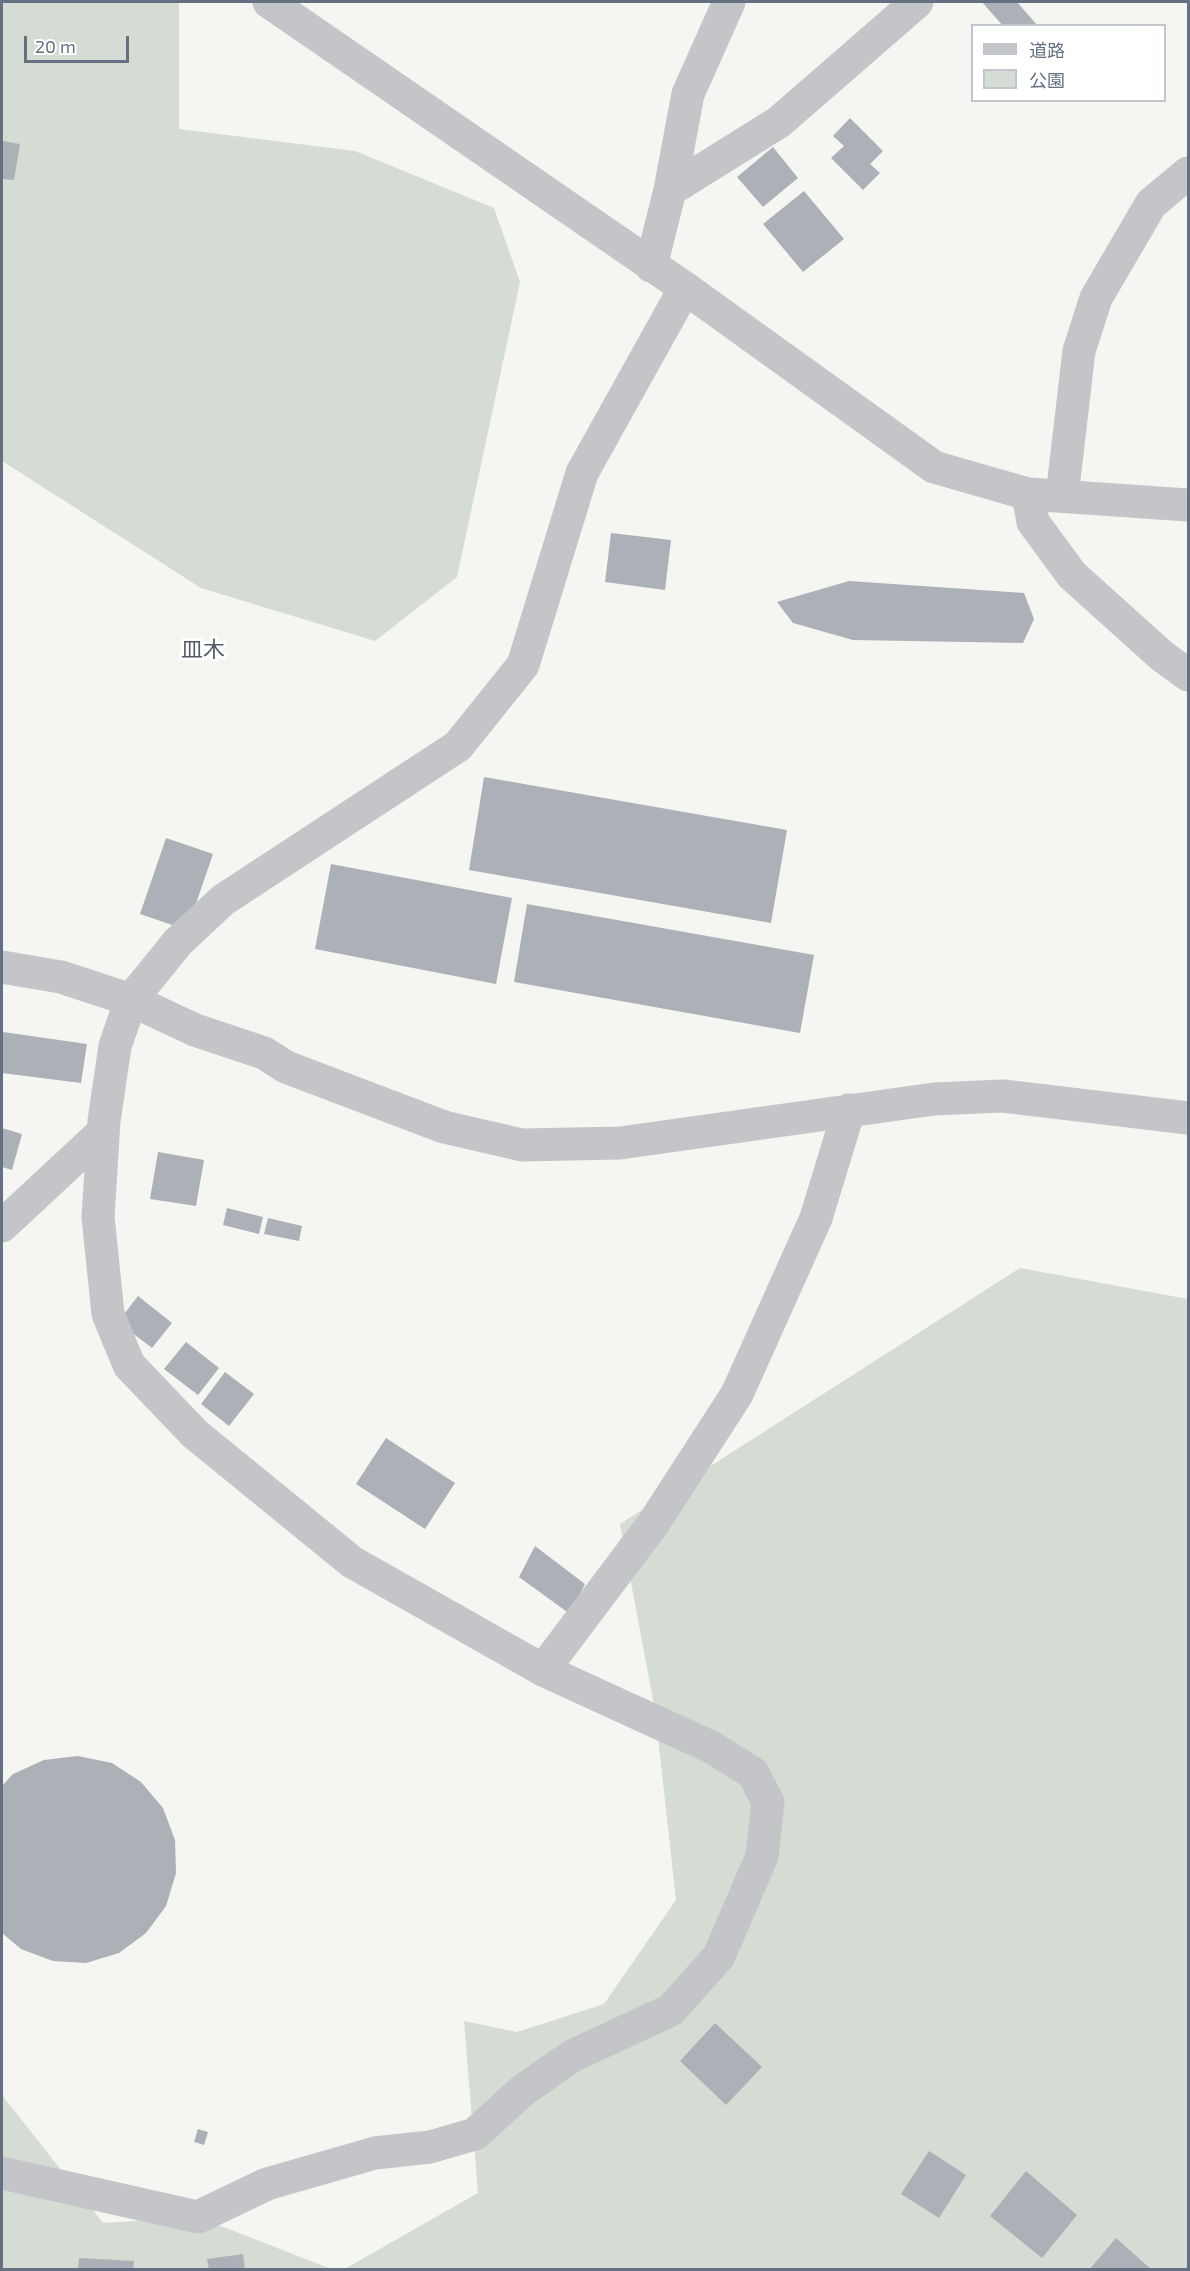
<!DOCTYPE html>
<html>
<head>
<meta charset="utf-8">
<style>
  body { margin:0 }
  #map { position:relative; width:1190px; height:2271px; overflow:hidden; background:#f5f5f1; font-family:"Exo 2","Noto Sans JP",sans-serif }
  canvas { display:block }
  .frame { position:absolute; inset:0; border:3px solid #657182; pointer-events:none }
  .legend { position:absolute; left:971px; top:24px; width:195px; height:78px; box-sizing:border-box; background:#fff; border:2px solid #c1c6cd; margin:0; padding:8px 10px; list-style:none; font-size:18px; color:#657182 }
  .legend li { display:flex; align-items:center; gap:12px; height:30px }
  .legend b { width:30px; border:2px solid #c1c6cd }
  .scale { position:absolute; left:24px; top:36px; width:105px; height:27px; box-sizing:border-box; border:3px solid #657182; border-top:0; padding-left:8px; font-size:18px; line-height:21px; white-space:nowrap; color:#657182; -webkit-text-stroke:4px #fff; paint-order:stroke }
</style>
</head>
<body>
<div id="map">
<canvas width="1190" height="2271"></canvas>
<div class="frame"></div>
<ul class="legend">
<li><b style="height:8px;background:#c3c5c9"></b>道路</li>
<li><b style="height:16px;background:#d5dcd3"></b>公園</li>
</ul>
<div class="scale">20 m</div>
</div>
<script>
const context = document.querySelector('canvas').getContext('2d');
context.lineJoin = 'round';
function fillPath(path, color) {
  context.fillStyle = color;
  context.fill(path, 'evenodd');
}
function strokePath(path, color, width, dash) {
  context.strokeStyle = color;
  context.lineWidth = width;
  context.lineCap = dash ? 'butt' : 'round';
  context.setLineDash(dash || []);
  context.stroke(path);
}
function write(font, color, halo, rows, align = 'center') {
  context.font = font + ' "Exo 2","Noto Sans JP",sans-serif';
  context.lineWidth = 6;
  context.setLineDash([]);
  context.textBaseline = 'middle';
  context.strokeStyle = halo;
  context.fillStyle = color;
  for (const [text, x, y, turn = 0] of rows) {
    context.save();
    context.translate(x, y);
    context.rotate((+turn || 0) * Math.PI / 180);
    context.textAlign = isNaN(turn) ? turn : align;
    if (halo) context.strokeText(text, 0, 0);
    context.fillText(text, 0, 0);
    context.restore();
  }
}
const green = new Path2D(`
  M2,2h177v127l176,22 139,57 26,74 -63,295 -82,64 -174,-53 -199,-127z
  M1020,1268l168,31v970l-845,1 135,-77 -14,-172 53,11 87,-28 72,-104 -21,-190 -35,-186z
  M2,2095l101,128 95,-6 133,52h-329z`);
const building = new Path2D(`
  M982,2h35l21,24h-35z
  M850,118l33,33 -13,13 10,9 -17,17 -32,-32 13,-12 -11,-10z
  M2,141l18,3 -6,36 -12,-1z
  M773,147l25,31 -35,29 -26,-30z
  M804,191l40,48 -41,33 -40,-48z
  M611,533l60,7 -6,50 -60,-8z
  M849,581l175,12 10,26 -11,24 -170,-3 -60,-17 -16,-21z
  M484,777l303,53 -16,93 -302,-53z
  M166,838l47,16 -26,76 -47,-16z
  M331,864l181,34 -16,86 -181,-35z
  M527,904l287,51 -14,78 -286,-51z
  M3,1032l84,12 -6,39 -79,-10z
  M2,1128l20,6 -10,36 -10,-3z
  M158,1152l46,8 -8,46 -46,-7z
  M227,1208l36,9 -4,17 -36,-9z
  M268,1218l34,8 -3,15 -35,-7z
  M138,1296l34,27 -20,25 -34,-26z
  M186,1342l33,26 -21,27 -34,-26z
  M225,1372l29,22 -25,32 -28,-22z
  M386,1438l69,45 -30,46 -69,-45z
  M535,1546l50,38 -15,30 -51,-37z
  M78,1756l34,7 29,19 22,26 12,32 1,33 -10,33 -20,27 -27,20 -33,10 -33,-2 -32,-12 -19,-16v-147l11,-12 31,-14z
  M715,2023l47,44 -36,38 -46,-44z
  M198,2129l10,3 -4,13 -10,-3z
  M929,2151l37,24 -27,43 -38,-24z
  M1026,2171l51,44 -35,43 -52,-42z
  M1116,2238l36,32h-63z
  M243,2254l2,16h-36l-2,-11z
  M79,2258l55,3 -1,9h-55z`);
const minor = new Path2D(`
  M670,190l109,-68 138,-120
  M651,266l19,-76 18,-96 41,-92
  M1028,494l5,28 39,53 90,81 26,19
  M1062,496l17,-145 17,-53 55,-94 37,-31
  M2,967l59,10 70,23 64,30 69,23 22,14 158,60 78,18 98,-2 314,-44 69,-3 185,22
  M2,1226l101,-94
  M543,1670l110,-146 84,-130 79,-176 33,-108
  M2,2173l196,44 69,-33 108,-31 55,-6 45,-13 47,-43 50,-35 99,-46 48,-54 43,-100 6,-54 -15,-29 -42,-26 -168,-77 -191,-108 -157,-128 -66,-69 -21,-51 -10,-97 6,-96 11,-75 16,-46 47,-58 45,-42 235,-154 65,-81 59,-192 103,-185`);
const tertiary = new Path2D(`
  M269,2l416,286 249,179 94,27 160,11`);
const quarterNames = [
  ["皿木",203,650]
];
fillPath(green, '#d5dcd3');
fillPath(building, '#abb1b7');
strokePath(minor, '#c3c5c9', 33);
strokePath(tertiary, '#c3c5c9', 33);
write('22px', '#525b67', '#fff', quarterNames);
</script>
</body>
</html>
